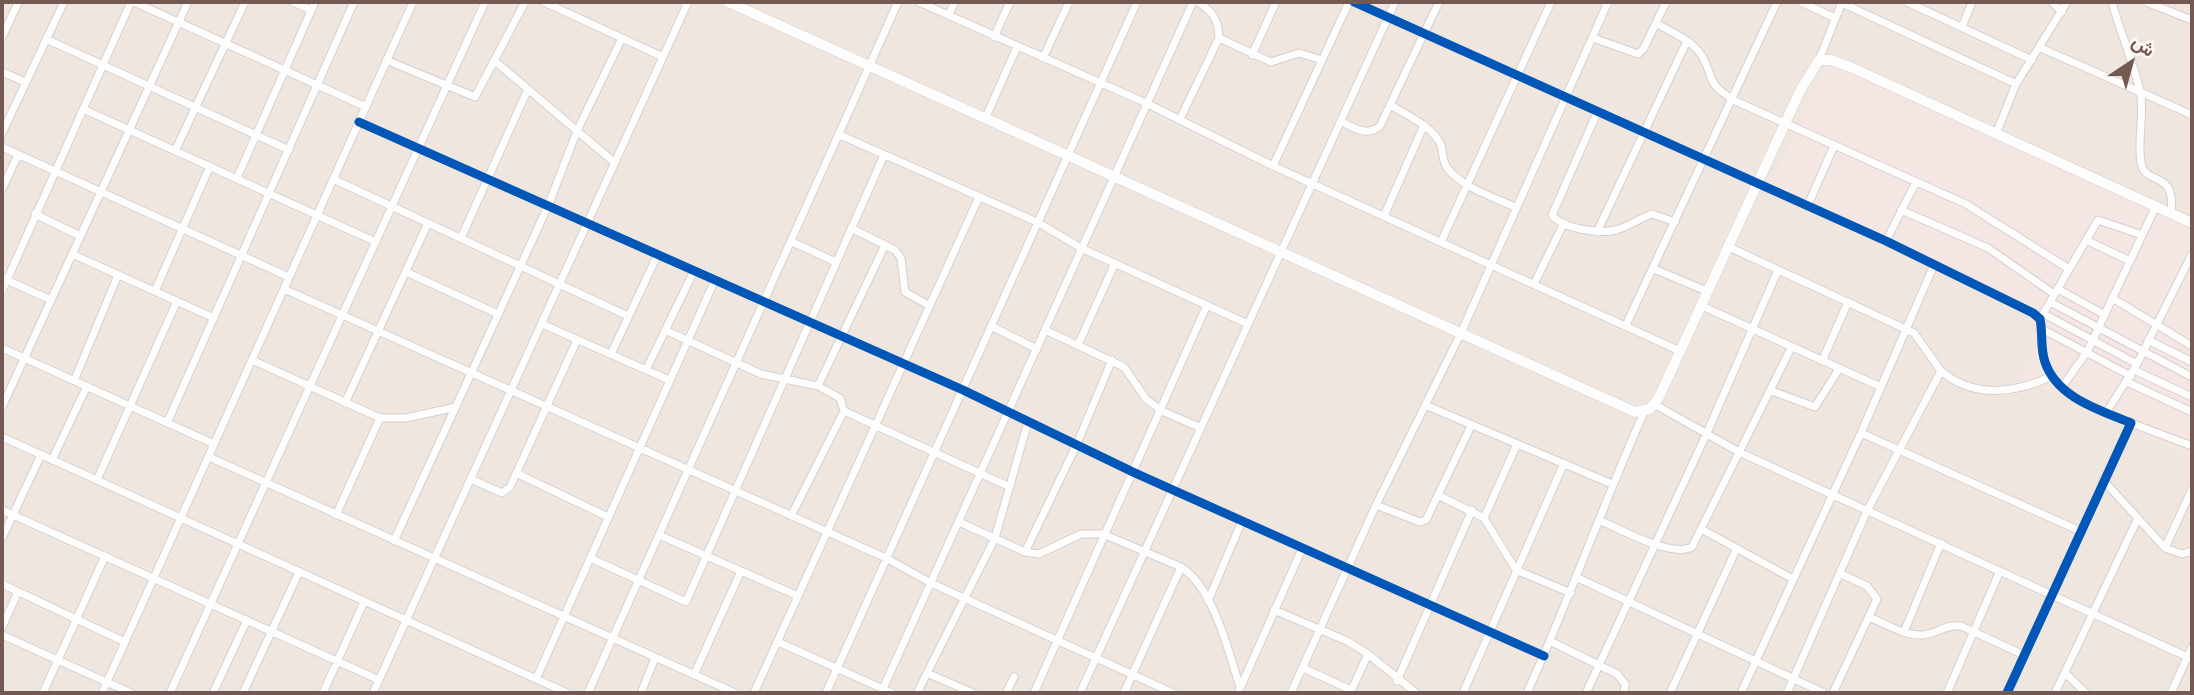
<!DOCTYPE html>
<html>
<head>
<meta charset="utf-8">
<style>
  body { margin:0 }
  #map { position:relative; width:2194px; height:695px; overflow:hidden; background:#f8f4f0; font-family:"Nunito Sans",Vazirmatn,sans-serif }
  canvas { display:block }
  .frame { position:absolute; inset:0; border:4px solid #745952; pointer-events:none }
  .north { position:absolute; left:2096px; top:28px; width:70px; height:70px; -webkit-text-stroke:5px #fdf8f3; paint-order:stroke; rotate:36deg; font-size:19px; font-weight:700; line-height:28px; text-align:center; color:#745952 }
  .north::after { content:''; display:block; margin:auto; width:24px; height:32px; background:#745952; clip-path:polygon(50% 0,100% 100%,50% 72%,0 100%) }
</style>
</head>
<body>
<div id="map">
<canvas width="2194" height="695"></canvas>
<div class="frame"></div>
<div class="north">ش</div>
</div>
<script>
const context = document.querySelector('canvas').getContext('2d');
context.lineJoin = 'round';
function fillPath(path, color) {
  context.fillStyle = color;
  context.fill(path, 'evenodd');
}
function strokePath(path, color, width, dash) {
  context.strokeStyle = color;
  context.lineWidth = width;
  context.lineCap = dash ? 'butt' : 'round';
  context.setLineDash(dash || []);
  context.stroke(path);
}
const residential = new Path2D(`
  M2,2h2190v691h-2190z`);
const commercial = new Path2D(`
  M1827,62l365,167v228l-172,-79 29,-63 -279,-128z`);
const street = new Path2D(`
  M134,2l232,105
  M293,2l18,8
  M544,2l119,55
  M919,2l227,101 127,63 407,185
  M1354,2l532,239 147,72 7,6c3,14 0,29 5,43 12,36 55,48 86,61l-124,270
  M1801,2l34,16
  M1907,2l125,58
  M2052,2l10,10
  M2112,2c8,30 21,59 28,89 5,23 -3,48 1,71 3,25 35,6 30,50
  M2146,2l46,18
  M1842,3l174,81
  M949,14l6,-12
  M1657,24c15,8 36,17 45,32 14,25 2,24 31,44l233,104 103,65
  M1962,27l10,-25
  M2,37l16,-34
  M994,37l16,-35
  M1219,38l52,24 28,-9 23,7
  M1593,38l45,16 6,-6 22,-46
  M46,39l243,111
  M2041,48l151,67
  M1252,55l24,-53
  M1043,58l26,-56
  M386,60l89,37 50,-95
  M1819,60l23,-58
  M496,62l119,101
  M2,72l23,10
  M1392,106c16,10 38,19 48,37 4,8 1,18 8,26 15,19 46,28 67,38
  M83,109l293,133
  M1597,113l-45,102c11,14 47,19 64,15 12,-3 24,-12 36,-16l23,8
  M985,119l32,-72
  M1180,119l39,-81c0,-18 -6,-26 -21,-36
  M359,122l604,268 172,83 409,183
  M1342,122c13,6 25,15 38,4l59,-124
  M2,133l62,-131
  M1996,134l20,-50 51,-82
  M840,135l199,88 42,25 167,76
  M2,147l287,130
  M175,151l70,-149
  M1273,166l76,-164
  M237,178l78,-176
  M333,179l295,137
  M2,189l16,-34
  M1807,207l27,-61
  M1901,210l87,38 66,46
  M35,214l45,22
  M1384,216l40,-91
  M851,228l44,22 6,8 4,34 25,14
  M1597,232l90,-191
  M461,238l67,-149
  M2086,240l44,21
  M1886,241l29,-57
  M792,242l44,20
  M1441,242l110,-240
  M1729,247l185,86 27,38
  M72,254l142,64
  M1654,269l55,23
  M406,272l92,42
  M2,278l49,22
  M1534,284l30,-61
  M284,289l602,269 45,25 242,110
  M2058,289l47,26
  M2,291l129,-289
  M155,291l55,-125
  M2112,298l80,48
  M2050,302l142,75
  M1702,306l179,81
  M2044,314l93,50
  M2040,319l58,-99 44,15
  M542,324l127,56
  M1626,325l151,-323
  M993,327l44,22
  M2042,329l89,47
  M665,330l96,44 57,12 22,12 4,13 -53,105
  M1045,330l79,37 22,32 16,12 39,17
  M2148,340l44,22
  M1078,345l37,-82
  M2,348l212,96
  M611,354l47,-100
  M252,360l128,58h26l50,-11
  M1822,361l26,-59
  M646,370l48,-99
  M2134,370l58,27
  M74,381l44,-106
  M2127,382l65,30
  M818,386l67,-141
  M2062,387l25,-35 69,-146
  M1772,391l43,16 24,-38
  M345,403l83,-180
  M1654,404l85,48 453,207
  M1425,405l187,79
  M2,407l186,-405
  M844,411l166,76
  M2106,413l31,-49 55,-110
  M167,423l187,-421
  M2131,423l61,23
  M1861,433l219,98
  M2,437l565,256
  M209,457l526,236
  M52,460l35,-74
  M516,473l92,44
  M471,479l31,14 8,-6 67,-147
  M97,480l80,-179
  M2103,480l62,68 17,6 10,-3
  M1438,495l46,23 32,52 55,23
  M1376,505l44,17 6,-2 45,-94
  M2,510l377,170
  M336,515l44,-97
  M1484,518l33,-74
  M1599,520c21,9 72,38 93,27l99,-199
  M959,522l66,30 14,2 42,-20h22l78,33c33,21 47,84 59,120
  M1703,530l90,49
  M659,535l139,61
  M2,538l39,-83
  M394,541l154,-335 29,-75 45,-93
  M2165,548l27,-59
  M1025,552l51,-106 36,-86
  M590,558l96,44 198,-447
  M1578,578l246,115
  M2,584l123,58
  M1208,601l34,-80
  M1274,610l73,31 21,13 48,39
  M1869,617c17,7 35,19 54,18 13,-1 23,-11 38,-9l63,29
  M2,627l16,-35
  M1904,632l37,-89
  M2,635l129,58
  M1550,641l67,33 8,10 -1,9
  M778,642l114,51
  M1303,668l48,22
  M2065,673l21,20
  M929,674l44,19
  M694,675l47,-104
  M536,679l179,-399
  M1397,681l75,-171
  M1351,691l17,-37
  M43,693l62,-137
  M102,693l311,-691
  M170,693l315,-691
  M213,693l34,-73
  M243,693l56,-121
  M323,693l41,-91
  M373,693l315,-691
  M588,693l310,-691
  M641,693l14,-35
  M754,693l225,-496
  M826,693l311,-691
  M881,693l312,-691
  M917,693l78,-155 33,-116
  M1006,693l8,-16
  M1034,693l173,-388
  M1080,693l315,-691
  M1124,693l57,-126
  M1238,693l64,-144
  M1291,693l85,-188 85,-172 147,-331
  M1463,693l101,-230
  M1527,693c42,-93 76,-188 117,-281
  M1586,693l120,-258 72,-165
  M1670,693l66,-143
  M1741,693l120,-260 73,-168
  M1787,693l80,-182 74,-140c33,28 75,22 111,5
  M1833,693l44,-94 -10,-13 -26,-12
  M1947,693l53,-122
  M2055,693l83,-175
  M2171,693l21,-46`);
const secondary = new Path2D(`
  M728,2l907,410 15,-3 9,-12 141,-306 19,-31h12l17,6 344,157`);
const cycleway = new Path2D(`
  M1354,2l532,239 147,72 7,6c3,14 0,29 5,43 12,36 55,48 86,61l-124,270
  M359,122l604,268 172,83 409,183`);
fillPath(residential, '#efe6df');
fillPath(commercial, '#f4e6e2');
strokePath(street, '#d6cfcc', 9);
strokePath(secondary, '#d8cfcc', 11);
strokePath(street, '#fefdfd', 7);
strokePath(secondary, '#fefdfd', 10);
strokePath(cycleway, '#0057b8', 9);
</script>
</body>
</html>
